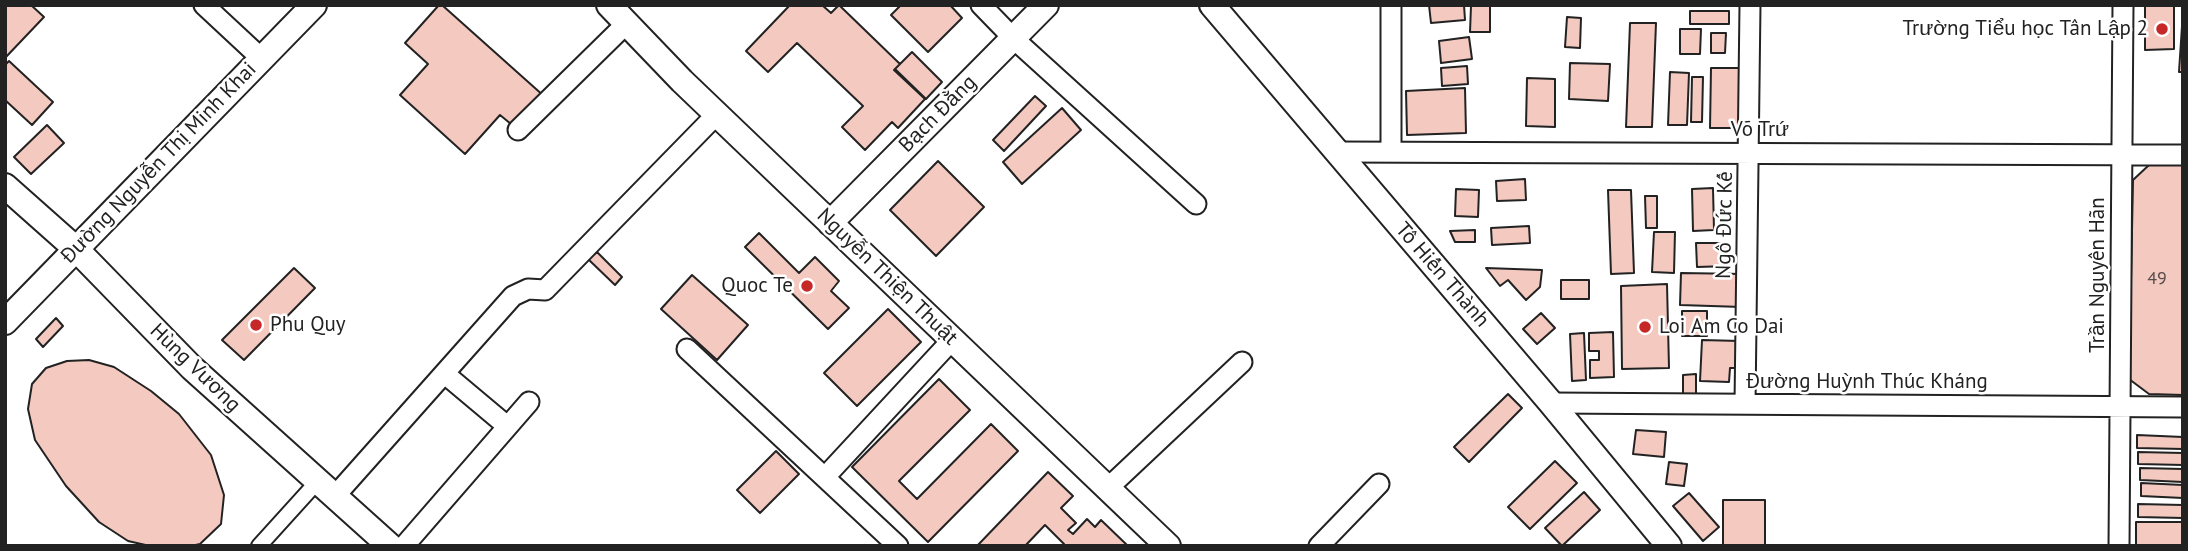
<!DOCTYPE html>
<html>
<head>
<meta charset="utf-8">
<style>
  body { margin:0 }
  #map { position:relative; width:2188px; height:551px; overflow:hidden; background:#fff; font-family:"PT Sans",sans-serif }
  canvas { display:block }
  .frame { position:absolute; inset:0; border:7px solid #222; pointer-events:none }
</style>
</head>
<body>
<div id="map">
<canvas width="2188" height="551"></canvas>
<div class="frame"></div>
</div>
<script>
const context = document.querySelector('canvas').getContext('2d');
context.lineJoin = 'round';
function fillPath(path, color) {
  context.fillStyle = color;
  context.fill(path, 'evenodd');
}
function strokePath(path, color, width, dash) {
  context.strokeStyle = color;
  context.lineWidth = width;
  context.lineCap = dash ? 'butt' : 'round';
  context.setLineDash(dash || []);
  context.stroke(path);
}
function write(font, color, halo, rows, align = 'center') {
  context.font = font + ' "PT Sans",sans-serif';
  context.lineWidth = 5;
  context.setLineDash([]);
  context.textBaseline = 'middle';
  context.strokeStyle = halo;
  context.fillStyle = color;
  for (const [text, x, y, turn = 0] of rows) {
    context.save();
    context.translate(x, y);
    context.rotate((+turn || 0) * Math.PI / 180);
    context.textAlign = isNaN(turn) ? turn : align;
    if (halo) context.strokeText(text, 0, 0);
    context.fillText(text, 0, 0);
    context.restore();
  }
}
const building = new Path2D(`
  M5,5h26l13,12 -39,41z
  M439,5h3l103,92 -28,32 -17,-14 -35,39 -65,-59 28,-31 -23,-21z
  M790,5h32l9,8 8,-8 61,59 -6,6 31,29 -27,29 -6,-6 -27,28 -23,-23 21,-21 -66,-63 -29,29 -22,-21z
  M901,5h49l12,13 -34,34 -37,-37z
  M1429,5h35l1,15 -34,3z
  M2145,5h29v44l-29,1z
  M1471,6h19v26h-20z
  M1690,11h39v13h-39z
  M2183,11v61h-4z
  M1567,17l14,1 -1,30 -15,-1z
  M1630,23h26l-4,104h-26z
  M1680,29h21l-1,25h-20z
  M1711,33h15l-1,20h-14z
  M1469,37l3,22 -31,4 -2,-22z
  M912,52l30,30 -16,17 -31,-30z
  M9,61l44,41 -21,23 -27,-25v-35z
  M1570,63l40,1 -2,37 -39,-2z
  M1467,66l1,18 -26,2 -1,-18z
  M1711,68h32l-1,60h-32z
  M1670,72l19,1 -2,52h-19z
  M1692,77h11l-1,45h-11z
  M1527,78l28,1v48l-29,-1z
  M1465,88l1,45 -59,2 -1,-44z
  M1035,96l11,10 -42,45 -11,-11z
  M1062,108l19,22 -59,54 -19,-22z
  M47,125l17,18 -33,31 -17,-17z
  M938,161l46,46 -48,49 -46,-46z
  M2149,165h34v230l-34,-1 -20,-15 4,-199z
  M1525,179l1,21 -29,1 -1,-20z
  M1713,188l1,42 -21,1 -1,-42z
  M1456,189l23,1 -1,27 -23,-1z
  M1608,190h23l3,83 -23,1z
  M1645,196h12v32h-11z
  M1529,226l1,17 -38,2 -1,-17z
  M1475,230v12h-20l-5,-11z
  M1654,232h21l-1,41 -22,-1z
  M759,233l40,40 16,-16 24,24 -8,10 18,17 -21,21 -83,-82z
  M1696,243h33v23l-32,1z
  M597,252l25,25 -7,8 -27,-26z
  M294,268l21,20 -71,72 -22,-20z
  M1486,268l56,2 -2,17 -14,13 -18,-20 -8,6z
  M1681,273l62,1 -1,33 -62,-2z
  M692,275l56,50 -31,35 -56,-51z
  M1561,280h28v19h-28z
  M1667,284l2,84 -47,1 -1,-83z
  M888,309l33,33 -64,64 -33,-33z
  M1682,311h25v25h-25z
  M1541,313l14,15 -18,16 -14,-15z
  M56,318l7,8 -20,21 -7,-8z
  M1613,332l1,45 -24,1v-18h9v-9h-10v-18z
  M1584,333l2,47 -14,1 -2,-47z
  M1702,340l38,1 -2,27h-8l-1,14 -29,-1z
  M89,360l25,7 37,24 28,23 32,41 13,40 -3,29 -21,20 -9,2h-41l-22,-5 -29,-19 -33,-36 -31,-46 -7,-31 4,-25 14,-16 21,-7z
  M1696,374v20h-13v-19z
  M939,379l31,31 -71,71 18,18 74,-75 27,27 -90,91 -76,-75z
  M1508,394l14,14 -53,54 -15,-15z
  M1636,430l30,2 -2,25 -31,-3z
  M2137,435l46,2v12l-46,-1z
  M776,451l23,23 -39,39 -23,-23z
  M2138,452l45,1v12l-45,-1z
  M1555,461l22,22 -47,46 -22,-22z
  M1669,462l18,2 -3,22 -18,-2z
  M2140,468l43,1v13l-43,-2z
  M1048,472l25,24 -12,12 15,15 -8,7 5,4 14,-15 8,8 6,-7 27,26h-65l1,-2 -19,-19 -20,21h-48z
  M2141,483l42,2v13l-42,-2z
  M1584,492l16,18 -38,36 -17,-18z
  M1689,493l30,34 -16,14 -30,-35z
  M1723,500h42v46h-42z
  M2138,504l45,1v13l-45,-1z
  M2136,522h47v24h-47z`);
const pedestrian = new Path2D(`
  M259,546l58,-64`);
const minor = new Path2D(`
  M204,5l58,54
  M981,5l33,34 182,165
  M1391,5v147
  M518,130l109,-107
  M1337,152l846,3
  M687,349l211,197
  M445,374l62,52
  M1551,403l632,4
  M1745,404l5,-399
  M825,477l127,-137
  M1108,488l134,-126
  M335,496l178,-200 15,-7 17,1 172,-176
  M404,546l125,-144
  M1319,546l60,-62
  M2119,546l4,-541`);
const tertiary = new Path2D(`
  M609,5l73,76 486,465
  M1212,5l339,398 118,143
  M5,186l71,63 116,119 198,178
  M830,223l216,-218
  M5,322l309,-317`);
const markers = [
  [2162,29,7,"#c62828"],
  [807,286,7,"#c62828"],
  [256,325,7,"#c62828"],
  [1645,327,7,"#c62828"]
];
const numberNames = [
  ["49",2157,279]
];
const poiNames = [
  ["Trường Tiểu học Tân Lập 2",2148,29],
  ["Quoc Te",793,286],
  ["Phu Quy",270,325,"left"],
  ["Loi Am Co Dai",1659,327,"left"]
];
const streetNames = [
  ["Bạch Đằng",938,114,-45],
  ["Võ Trứ",1760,130],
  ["Đường Nguyễn Thị Minh Khai",159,163,-46],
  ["Ngô Đức Kế",1725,225,-89],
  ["Tô Hiến Thành",1442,275,49],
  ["Trần Nguyên Hãn",2098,275,-90],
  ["Nguyễn Thiện Thuật",887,277,44],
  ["Hùng Vương",195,368,44],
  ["Đường Huỳnh Thúc Kháng",1867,382]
];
fillPath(building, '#f3c9c0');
strokePath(building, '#222', 2);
strokePath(pedestrian, '#222', 18);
strokePath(minor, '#222', 23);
strokePath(tertiary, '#222', 28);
strokePath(pedestrian, '#fff', 14);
strokePath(minor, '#fff', 19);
strokePath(tertiary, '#fff', 24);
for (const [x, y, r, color] of markers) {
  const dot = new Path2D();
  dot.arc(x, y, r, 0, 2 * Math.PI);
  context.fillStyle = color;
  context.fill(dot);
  strokePath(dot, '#fff', 2.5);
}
write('18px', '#564c4a', null, numberNames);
write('21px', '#222', '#fff', poiNames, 'right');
write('21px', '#222', '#fff', streetNames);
</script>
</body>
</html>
